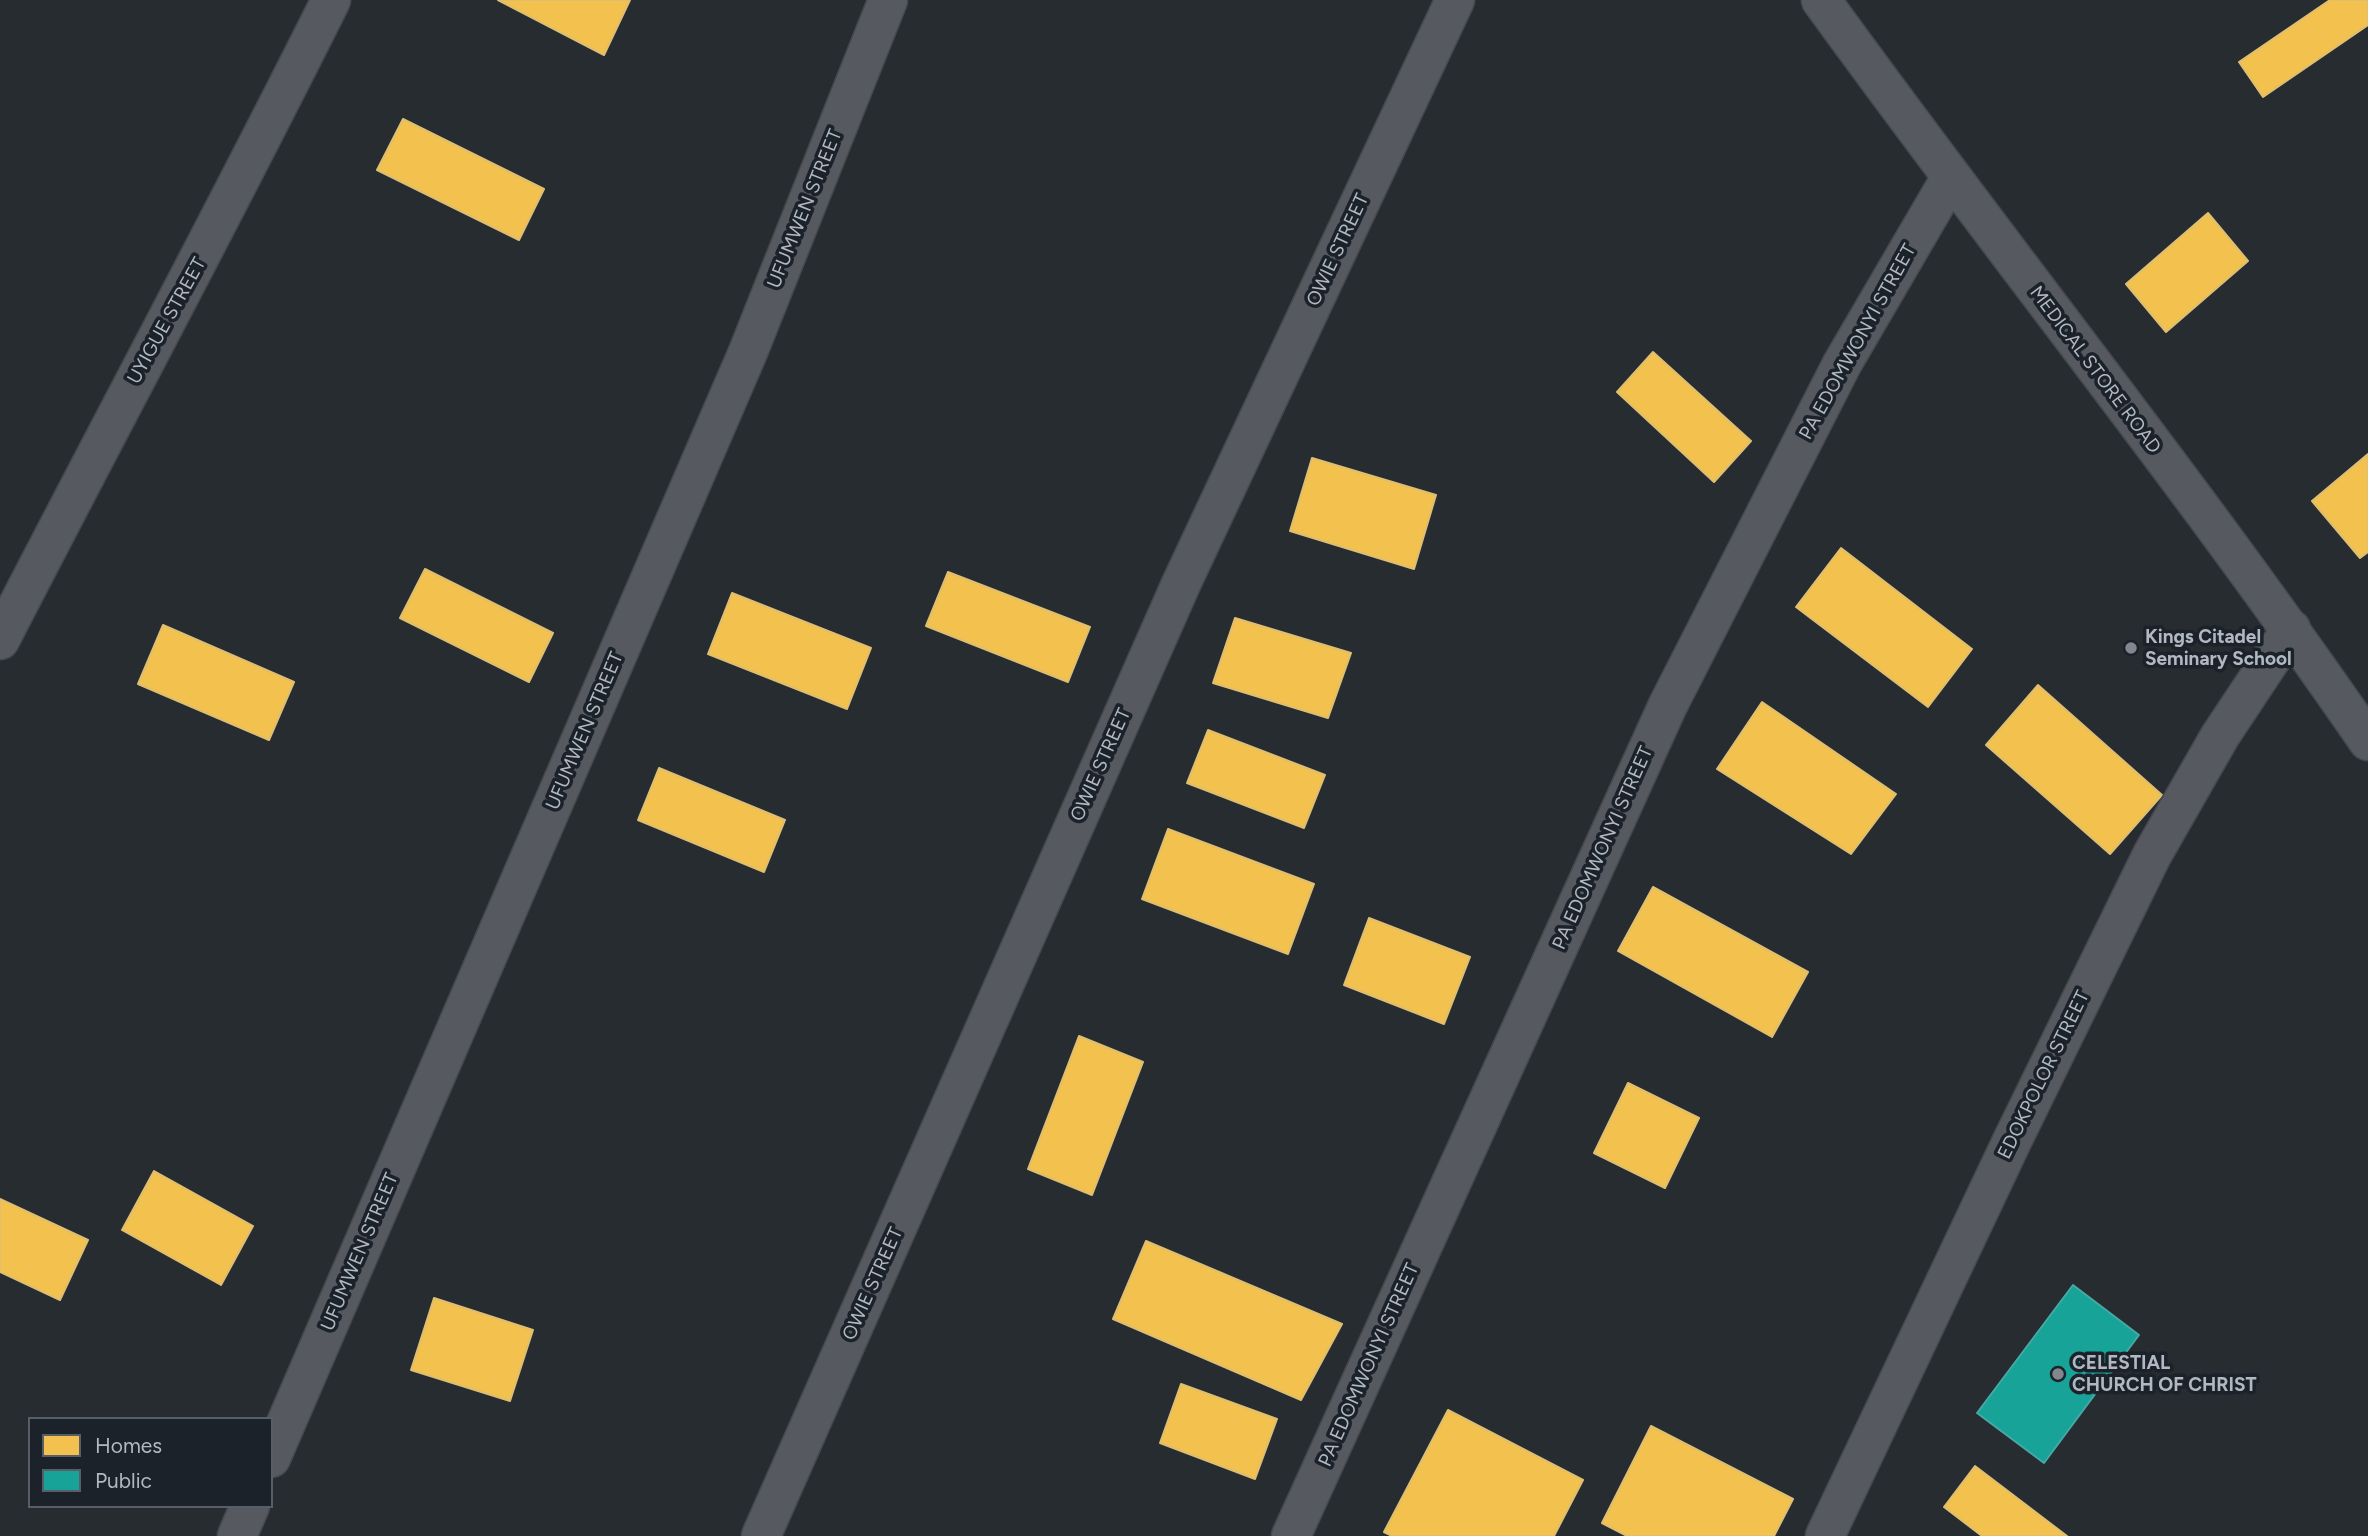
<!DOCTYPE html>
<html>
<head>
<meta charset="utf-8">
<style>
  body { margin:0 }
  #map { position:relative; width:2368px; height:1536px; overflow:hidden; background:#272c31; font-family:Figtree,sans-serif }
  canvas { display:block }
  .legend { position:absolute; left:28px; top:1417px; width:245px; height:91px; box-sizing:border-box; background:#1b222a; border:2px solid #575e67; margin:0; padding:9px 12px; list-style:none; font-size:21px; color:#b1b8c2 }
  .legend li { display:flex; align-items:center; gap:14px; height:35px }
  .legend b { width:35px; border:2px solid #575e67 }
</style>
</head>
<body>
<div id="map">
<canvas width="2368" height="1536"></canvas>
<ul class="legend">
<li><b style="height:19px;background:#f2c14e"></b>Homes</li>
<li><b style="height:19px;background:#17a398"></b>Public</li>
</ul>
</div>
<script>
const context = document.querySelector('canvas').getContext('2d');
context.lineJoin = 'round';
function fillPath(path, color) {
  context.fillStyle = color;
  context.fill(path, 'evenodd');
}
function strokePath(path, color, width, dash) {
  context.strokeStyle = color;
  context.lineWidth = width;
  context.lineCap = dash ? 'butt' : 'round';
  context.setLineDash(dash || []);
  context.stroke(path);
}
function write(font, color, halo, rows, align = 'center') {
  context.font = font + ' Figtree,sans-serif';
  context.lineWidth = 7;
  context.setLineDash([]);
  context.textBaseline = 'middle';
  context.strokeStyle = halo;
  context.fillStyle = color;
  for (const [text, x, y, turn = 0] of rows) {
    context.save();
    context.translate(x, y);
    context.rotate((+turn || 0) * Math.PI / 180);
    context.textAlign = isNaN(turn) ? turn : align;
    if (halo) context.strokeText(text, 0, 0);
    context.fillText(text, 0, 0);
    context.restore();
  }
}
const homes = new Path2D(`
  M498,0h132l-26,55z
  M2330,0h38v25l-105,72 -24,-35z
  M403,119l141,70 -25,51 -142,-70z
  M2208,213l40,48 -82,71 -40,-48z
  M1653,352l98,89 -37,41 -97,-90z
  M2368,454v98l-8,6 -48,-57z
  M1312,458l124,37 -22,74 -124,-38z
  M1841,548l131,101 -44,58 -132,-100z
  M425,569l128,64 -24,49 -129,-64z
  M948,572l142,55 -22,55 -142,-56z
  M732,593l139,55 -24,61 -139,-55z
  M1235,618l116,35 -23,65 -115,-35z
  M163,625l131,57 -25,58 -131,-56z
  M2038,685l124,110 -52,59 -124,-109z
  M1762,702l134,92 -45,60 -134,-85z
  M1208,730l117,45 -21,53 -117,-45z
  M659,768l126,52 -21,52 -126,-52z
  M1168,829l146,55 -26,70 -146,-55z
  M1653,887l155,85 -36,65 -154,-86z
  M1369,918l101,39 -26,67 -100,-39z
  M1079,1036l64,26 -51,133 -64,-26z
  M1628,1083l71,35 -34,70 -71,-35z
  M154,1171l99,55 -32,59 -99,-55z
  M0,1199l88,41 -28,60 -60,-28z
  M1146,1241l196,83 -41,76 -188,-81z
  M434,1298l99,32 -23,71 -99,-31z
  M1181,1384l96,35 -22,60 -95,-36z
  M1448,1410l135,70 -29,56h-162l-8,-4z
  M1651,1426l142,73 -19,37h-147l-25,-13z
  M1975,1466l92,70h-85l-38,-29z`);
const public = new Path2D(`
  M2073,1285l66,50 -95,128 -67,-50z`);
const minor = new Path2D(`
  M0,640c110,-214 224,-425 331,-640
  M271,1458l477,-1106 140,-352
  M237,1536l13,-30
  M761,1536l420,-952 274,-584
  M1291,1536l377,-831 174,-341 108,-185
  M1825,1536l187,-395 140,-286 68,-119 71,-107`);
const tertiary = new Path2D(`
  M1821,0c180,249 373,488 547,741`);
const markers = [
  [2131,648,7,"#81878f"],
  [2058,1374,7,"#81878f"]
];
const streetNames = [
  ["UFUMWEN STREET",805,209,-68],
  ["OWIE STREET",1338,250,-65],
  ["UYIGUE STREET",167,321,-61],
  ["PA EDOMWONYI STREET",1858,342,-61],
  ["MEDICAL STORE ROAD",2095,370,53],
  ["UFUMWEN STREET",585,731,-67],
  ["OWIE STREET",1101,765,-66],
  ["PA EDOMWONYI STREET",1603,848,-66],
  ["EDOKPOLOR STREET",2044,1075,-64],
  ["UFUMWEN STREET",360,1252,-67],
  ["OWIE STREET",873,1284,-66],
  ["PA EDOMWONYI STREET",1369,1365,-66]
];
const poiNames = [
  ["Kings Citadel",2145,637],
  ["Seminary School",2145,659],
  ["CELESTIAL",2072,1363],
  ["CHURCH OF CHRIST",2072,1385]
];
fillPath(homes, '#f2c14e');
strokePath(homes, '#debe71', 2);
fillPath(public, '#17a398');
strokePath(public, '#45a9a5', 2);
strokePath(minor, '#45494d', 41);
strokePath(tertiary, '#45494d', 41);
strokePath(minor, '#565a60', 38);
strokePath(tertiary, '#565a60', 38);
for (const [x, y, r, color] of markers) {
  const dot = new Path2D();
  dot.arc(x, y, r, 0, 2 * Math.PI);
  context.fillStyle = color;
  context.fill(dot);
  strokePath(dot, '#1b222a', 2.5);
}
write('19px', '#b1b8c2', '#1b222a', streetNames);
write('bold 19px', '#b1b8c2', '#1b222a', poiNames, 'left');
</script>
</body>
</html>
